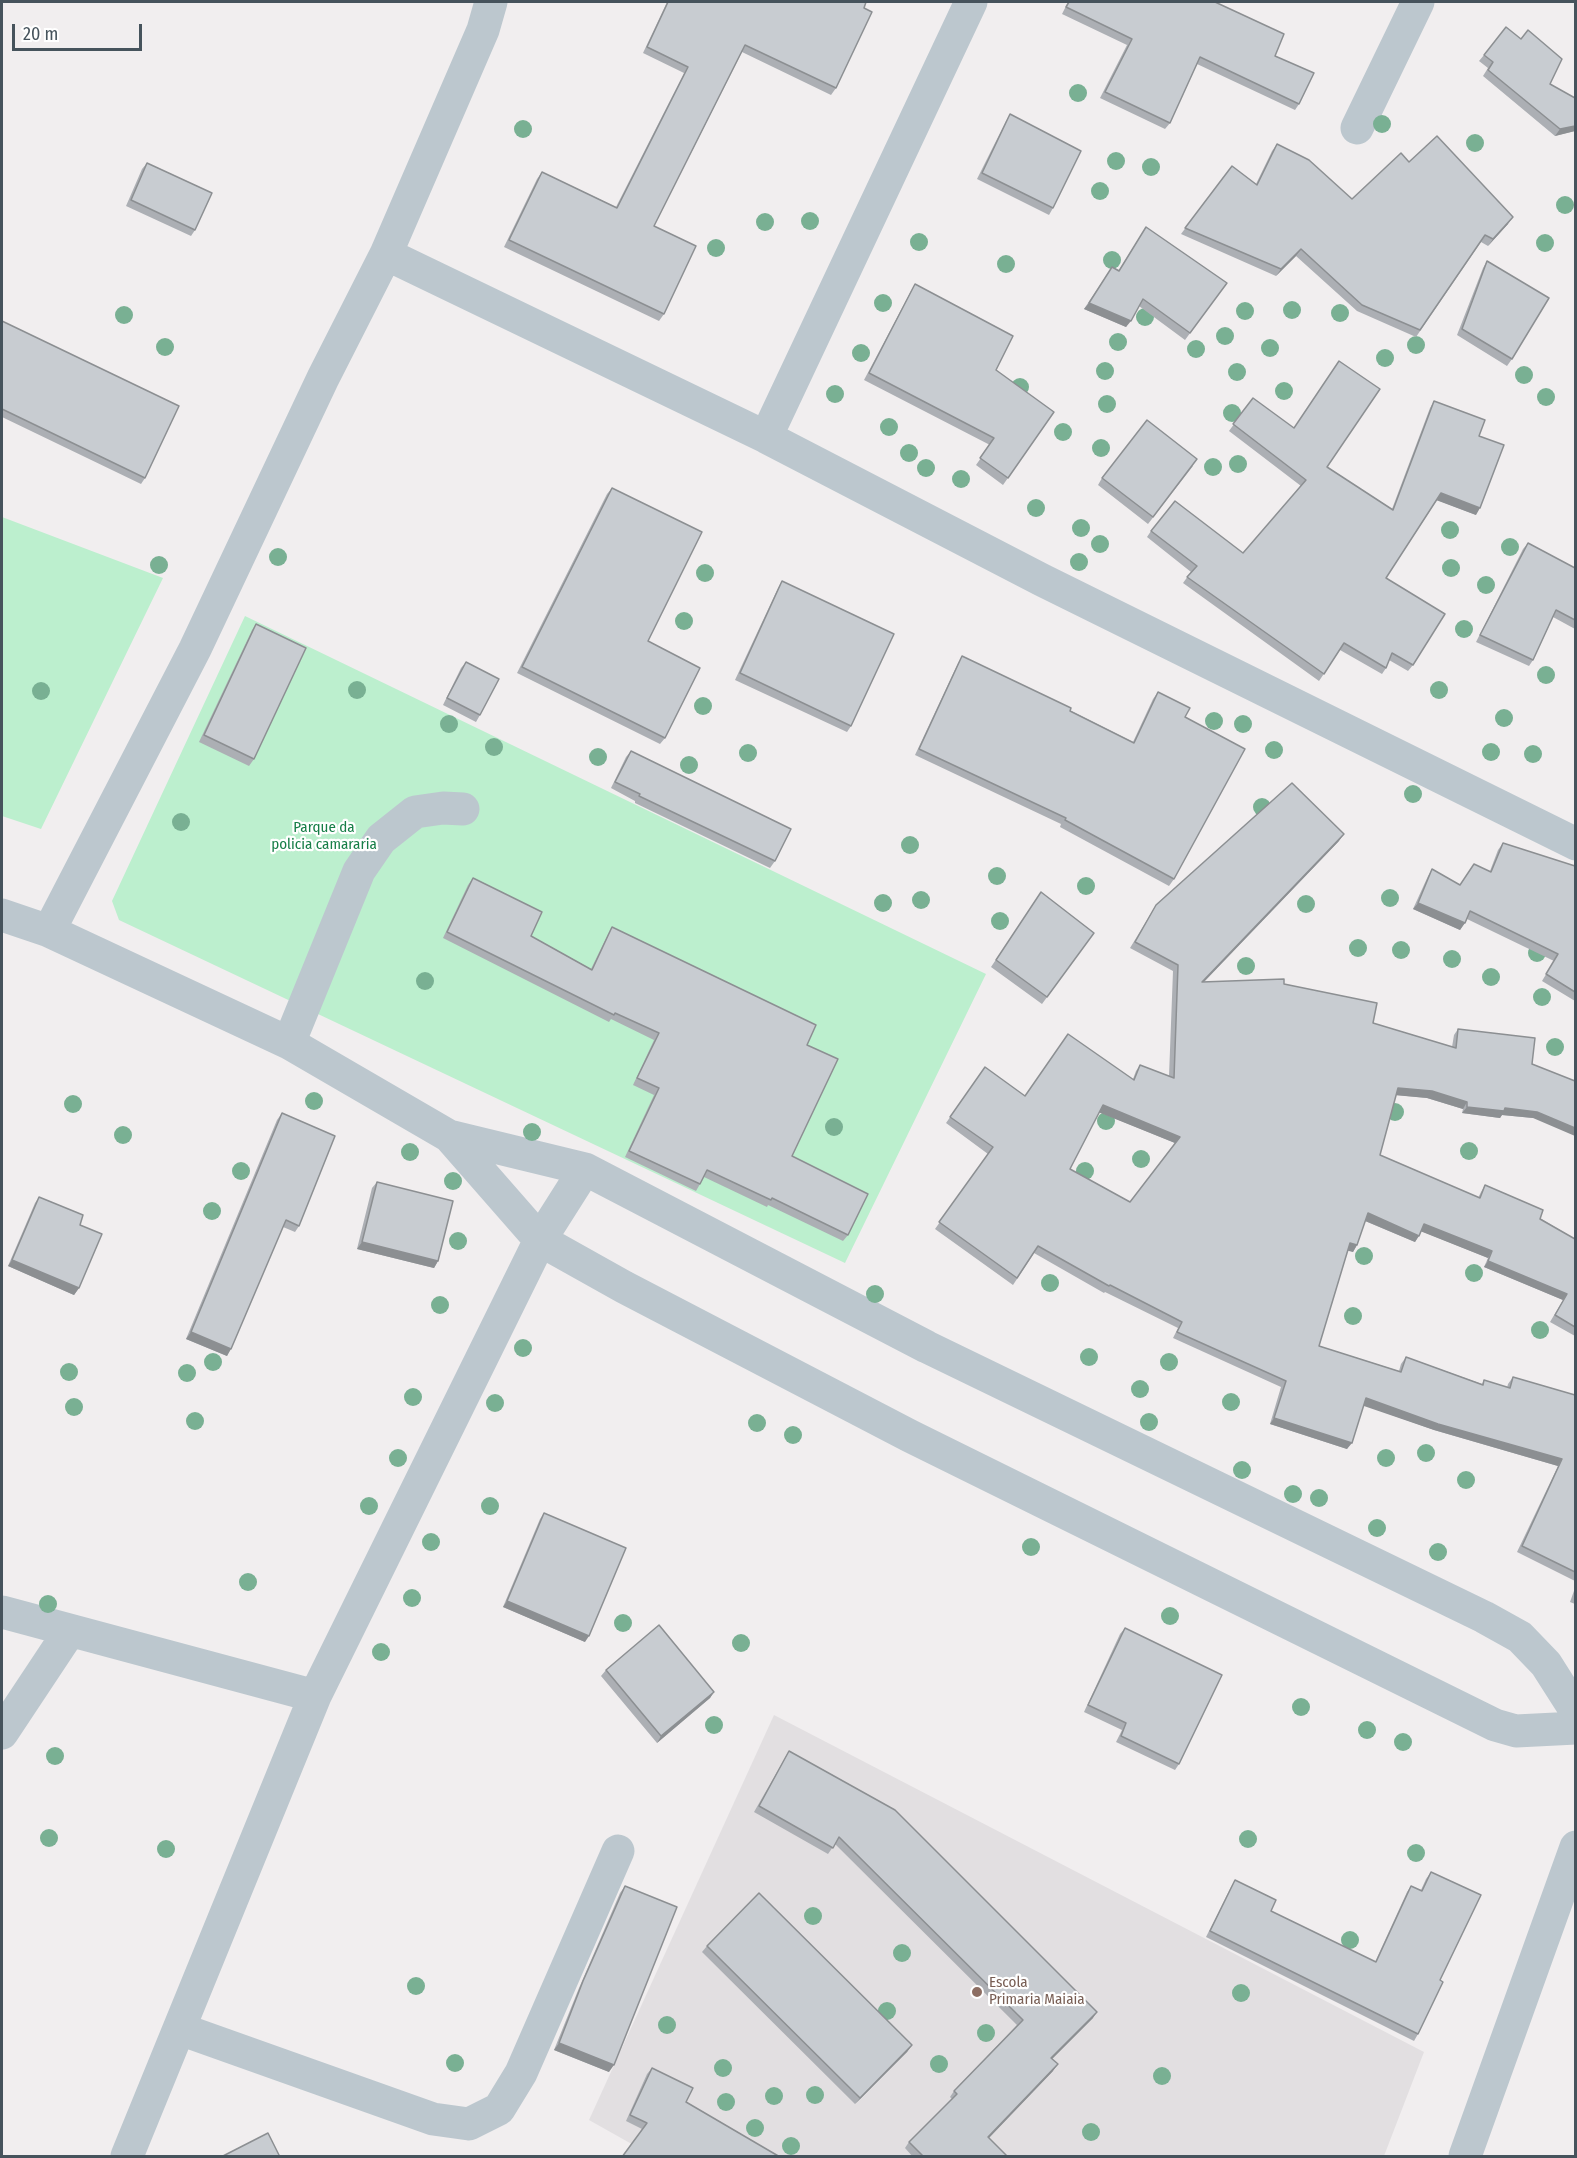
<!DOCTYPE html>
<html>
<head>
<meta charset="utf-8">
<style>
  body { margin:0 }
  #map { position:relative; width:1577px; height:2158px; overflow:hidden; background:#f1eeef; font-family:"Fira Sans Condensed",sans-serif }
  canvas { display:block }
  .frame { position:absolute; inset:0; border:3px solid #46535c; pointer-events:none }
  .scale { position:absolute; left:12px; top:24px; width:130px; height:27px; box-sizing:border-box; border:3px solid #46535c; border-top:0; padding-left:8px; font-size:18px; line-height:21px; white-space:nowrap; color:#46535c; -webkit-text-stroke:4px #fff; paint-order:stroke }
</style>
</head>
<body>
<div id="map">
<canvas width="1577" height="2158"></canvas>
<div class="frame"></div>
<div class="scale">20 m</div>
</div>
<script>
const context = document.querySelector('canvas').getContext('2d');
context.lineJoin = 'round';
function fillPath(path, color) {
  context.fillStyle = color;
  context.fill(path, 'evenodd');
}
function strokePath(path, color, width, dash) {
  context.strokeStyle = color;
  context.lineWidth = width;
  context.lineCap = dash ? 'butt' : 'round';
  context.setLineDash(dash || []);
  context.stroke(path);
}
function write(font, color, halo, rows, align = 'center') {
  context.font = font + ' "Fira Sans Condensed",sans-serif';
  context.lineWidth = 4.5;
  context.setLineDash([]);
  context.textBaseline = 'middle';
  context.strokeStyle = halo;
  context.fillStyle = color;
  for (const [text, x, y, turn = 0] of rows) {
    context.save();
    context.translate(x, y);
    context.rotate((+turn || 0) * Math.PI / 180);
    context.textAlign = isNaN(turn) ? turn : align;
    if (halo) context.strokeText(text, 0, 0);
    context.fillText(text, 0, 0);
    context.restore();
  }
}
const education = new Path2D(`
  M774,1715l650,337 -40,104h-731l-64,-36z`);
const green = new Path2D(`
  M2,517l161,61 -122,251 -39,-13z
  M245,616l741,358 -141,289 -726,-343 -7,-19z`);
const street = new Path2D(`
  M1357,128l61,-126
  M386,254l380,183 276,143 534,264
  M766,437l205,-435
  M2,915l47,16 240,112 160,93 136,33 342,178 557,270 36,20 26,27 30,47
  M49,931l146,-282 128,-271 63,-124 97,-224 8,-28
  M289,1043l70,-172 22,-32 34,-27 28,-4 20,1
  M449,1136l91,104 84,47 286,149 585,289 21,6 60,-3
  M2,1612l313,84
  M2,1733l67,-101
  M180,2029l253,90 36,5 30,-15 22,-36 97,-222
  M127,2156l188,-460 225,-456 45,-71
  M1465,2156l111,-309`);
const trees = [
  [1078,93],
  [1382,124],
  [523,129],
  [1475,143],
  [1116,161],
  [1151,167],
  [1100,191],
  [1565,205],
  [810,221],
  [765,222],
  [919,242],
  [1545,243],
  [716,248],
  [1112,260],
  [1006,264],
  [883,303],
  [1292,310],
  [1245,311],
  [1340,313],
  [124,315],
  [1145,317],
  [1225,336],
  [1118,342],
  [1416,345],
  [165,347],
  [1270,348],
  [1196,349],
  [861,353],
  [1385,358],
  [1105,371],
  [1237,372],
  [1524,375],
  [1020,387],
  [1284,391],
  [835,394],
  [1546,397],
  [1107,404],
  [1232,413],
  [889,427],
  [1063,432],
  [1101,448],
  [909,453],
  [1238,464],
  [1213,467],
  [926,468],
  [961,479],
  [1036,508],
  [1081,528],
  [1450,530],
  [1100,544],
  [1510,547],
  [278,557],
  [1079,562],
  [159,565],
  [1451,568],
  [705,573],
  [1486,585],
  [684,621],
  [1464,629],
  [1546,675],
  [357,690],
  [1439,690],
  [41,691],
  [703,706],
  [1504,718],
  [1214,721],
  [449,724],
  [1243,724],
  [494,747],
  [1274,750],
  [1491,752],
  [748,753],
  [1533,754],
  [598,757],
  [689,765],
  [1413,794],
  [1262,807],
  [181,822],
  [910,845],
  [997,876],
  [1086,886],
  [1390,898],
  [921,900],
  [883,903],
  [1306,904],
  [1000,921],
  [1358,948],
  [1401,950],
  [1537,953],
  [1452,959],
  [1246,966],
  [1491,977],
  [425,981],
  [1542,997],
  [1555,1047],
  [314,1101],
  [73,1104],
  [1395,1112],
  [1106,1121],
  [834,1127],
  [532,1132],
  [123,1135],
  [1469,1151],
  [410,1152],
  [1141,1159],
  [241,1171],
  [1085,1171],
  [453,1181],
  [212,1211],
  [458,1241],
  [1364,1256],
  [1474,1273],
  [1050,1283],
  [875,1294],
  [440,1305],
  [1353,1316],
  [1540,1330],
  [523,1348],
  [1089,1357],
  [213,1362],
  [1169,1362],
  [69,1372],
  [187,1373],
  [1140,1389],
  [413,1397],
  [1231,1402],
  [495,1403],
  [74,1407],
  [195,1421],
  [1149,1422],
  [757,1423],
  [793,1435],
  [1426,1453],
  [398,1458],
  [1386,1458],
  [1242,1470],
  [1466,1480],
  [1293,1494],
  [1319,1498],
  [369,1506],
  [490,1506],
  [1377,1528],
  [431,1542],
  [1031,1547],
  [1438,1552],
  [248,1582],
  [412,1598],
  [48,1604],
  [1170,1616],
  [623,1623],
  [741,1643],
  [381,1652],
  [1301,1707],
  [714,1725],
  [1367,1730],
  [1403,1742],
  [55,1756],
  [49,1838],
  [1248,1839],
  [166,1849],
  [1416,1853],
  [813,1916],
  [1350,1940],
  [902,1953],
  [416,1986],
  [1241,1993],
  [887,2011],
  [667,2025],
  [986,2033],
  [455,2063],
  [939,2064],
  [723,2068],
  [1162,2076],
  [815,2095],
  [774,2096],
  [726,2102],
  [755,2128],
  [1091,2132],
  [791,2146]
];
const wall = new Path2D(`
  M667,2h199l-30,86 -5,7 -89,-43 -88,174 10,88 -5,7 -155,-74 33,-68 5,-7 74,35 68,-134 -41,-20z
  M1068,2h147l60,54 24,48 -4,6 -98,-46 -27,59 -5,6 -65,-31 27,-53 -65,-31z
  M1484,55l66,29 25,47 -20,5 -72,-60 5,-8 -9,-7z
  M1010,114l43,94 -4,7 -72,-36 29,-58z
  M1277,144l75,55 57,-37 99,62 -20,22 -7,-4 -65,95 -59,-26 -61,-55 -20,20 -95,-42 51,-68 24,18 16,-33z
  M147,163l48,67 -4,6 -65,-30 16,-37z
  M1146,227l81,56 -42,57 -46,-34 -13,21 -42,-18 28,-42 7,3z
  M1487,261l25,98 -5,7 -50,-31 26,-67z
  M915,284l81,86 58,42 -51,73 -27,-20 14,-20 -126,-65 47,-89z
  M2,321l143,157 -4,6 -139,-67z
  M1253,398l74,69 65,42 38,-101 4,-7 45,35 -3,79 -39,-15 -51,78 27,87 -5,6 -19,-11 -3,8 -4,6 -42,-24 -21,31 -136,-98 8,-11 -44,-35 4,-6 92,22 58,-67 -72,-55z
  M1193,466l-45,58 -50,-39 4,-7z
  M612,488l36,153 17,97 -5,6 -143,-71 90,-179z
  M1528,543l47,25v61l-22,-12 -20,43 -4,6 -53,-24 47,-93z
  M782,581l69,145 -4,6 -112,-52 43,-92z
  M256,624l-2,135 -5,7 -50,-24 53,-112z
  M962,656l171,86 20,-43 5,-7 27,25 -11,162 -5,7 -109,-59 1,-3 -146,-69 43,-92z
  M466,662l14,53 -4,7 -33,-17 18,-37z
  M631,751l144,110 -5,7 -135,-65v-2l-24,-13 15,-31z
  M1339,841l-135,141 80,2 89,39 79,24 2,-12 4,-6 74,35 1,54 -31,-3 -2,3 -38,-5 1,-4 -36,-11 -31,-3 -16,60 98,43 3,-6 4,-7 90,54v97l-25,-14 13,-22 -79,-33 4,-9 -67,-27 -6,11 -50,-21 -8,24 -4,7 -5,-2 -29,96 80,25 2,-7 5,-7 76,27 2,-4 23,8 1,-4 5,-7 62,18v186l-58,-29 41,-86 -124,-36 -70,-25 -17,44 -77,-25 11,-37 -108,-49 5,-10 -73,-36 -1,1 -70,-40 -21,32 -78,-56 53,-75 -42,-31 39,-56 40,29 108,-17 3,-8 4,-6 29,11 4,-105 -43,-23 26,-43zM1099,1112l76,31 -45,59 -60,-33z
  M1503,843l72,23v135l-33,-20 12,-20 -87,-42 -7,11 -47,-21 15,-33 4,-7 28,16 30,-14 8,-21z
  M473,878l58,58 60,33 17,-35 4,-7 195,118 -15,111 56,79 -5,6 -75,-36 -1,2 -63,-30 -8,14 -71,-34 29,-62 -21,-10 21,-45 -43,-21 -2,3 -166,-84 25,-53z
  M1041,892l53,41 -52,71 -51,-37z
  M282,1113l17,113 -4,6 -12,-5 -56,129 -41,-17 91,-219z
  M377,1182l61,79 -4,7 -77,-19 15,-61z
  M39,1197l41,28 -1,63 -5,7 -66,-29 27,-63z
  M544,1513l41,129 -82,-35 37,-88z
  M1575,1588v16l-5,-2z
  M1125,1628l54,136 -4,6 -59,-28 6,-12 -38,-18 36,-78z
  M606,1670l108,22 -4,6 -53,45 -56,-67z
  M789,1751l304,267 -41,41 1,12 -64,67 19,19h-95l-8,-9 4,-6 43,-43 -2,-2 4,-6 63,-66 -182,-181 -7,10 -74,-42z
  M1431,1872l9,108 -22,54 -4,7 -208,-104 25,-50 4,-7 36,31 104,51 32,-70 4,-6 10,4 5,-11z
  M625,1886l-16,186 -55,-22 25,-62 41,-95z
  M707,1946l205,99 -5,7 -52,52 -153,-152z
  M652,2068l34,34 -44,27 -16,-8 21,-47z`);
const shadedWall = new Path2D(`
  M1575,126v5l-20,5 5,-7z
  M1513,217l-5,7 -20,22 5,-7z
  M1301,249l-5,7 -20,20 5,-7z
  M1089,303l42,18 -5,6 -42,-18z
  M1441,493l39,15 -4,7 -40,-15z
  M1344,834l-5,7 -142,148 5,-7z
  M1418,903l47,20 -5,7 -47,-21z
  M1398,1088l34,3 35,11 -4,7 -36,-11 -33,-3z
  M1103,1105l77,32 -5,6 -77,-31z
  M1467,1107l38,1 32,4 38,16v8l-42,-18 -31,-3 -2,3 -38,-5z
  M1368,1213l51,23 -4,6 -52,-22z
  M1424,1224l68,27 -4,7 -68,-27z
  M362,1242l76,19 -4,7 -77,-19z
  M1350,1243l7,2 -4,7 -8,-2z
  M12,1260l67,28 -5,7 -66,-29z
  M1488,1261l79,33 -4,6 -79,-33z
  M191,1332l40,17 -4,7 -41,-17z
  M1366,1398l196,61 -4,7 -124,-36 -73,-25z
  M1274,1418l78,25 -5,6 -77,-25z
  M507,1601l82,35 -4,6 -82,-35z
  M714,1692l-4,6 -53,45 4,-7z
  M1097,2012l-4,6 -47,47 5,-7z
  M559,2043l55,22 -5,7 -55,-22z
  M912,2045l-5,7 -52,52 5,-6z
  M1058,2064l-5,7 -69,72 4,-6z`);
const building = new Path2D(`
  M668,2h198l-2,6 8,4 -36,76 -91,-43 -91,181 42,20 -32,68 -155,-74 33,-68 75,36 71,-141 -41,-20z
  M1069,2h146l69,32 -9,22 39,17 -15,31 -99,-47 -30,66 -65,-31 27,-53 -66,-32z
  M1506,27l15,12 7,-9 34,29 -12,25 25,14v28l-15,3 -72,-59 5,-8 -9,-7z
  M1010,114l71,37 -28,57 -71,-35z
  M1437,136l76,81 -20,22 -8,-4 -65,95 -58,-25 -61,-56 -20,20 -96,-41 47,-62 25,19 20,-41 32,16 43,39 49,-46 8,9z
  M147,163l65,30 -17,37 -64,-30z
  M1146,227l81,56 -37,50 -47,-34 -12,22 -42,-18 23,-36 7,4z
  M1487,261l62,37 -37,61 -50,-30z
  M915,284l98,52 -17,34 58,42 -46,66 -28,-20 14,-20 -125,-65z
  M2,321l177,85 -34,72 -143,-69z
  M1339,361l41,28 -53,78 66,43 41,-109 51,19 -6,16 25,9 -24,63 -39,-15 -55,85 59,36 -32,51 -21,-12 -6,15 -42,-25 -20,31 -137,-97 10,-11 -46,-35 24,-30 68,52 63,-73 -73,-56 20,-26 41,30z
  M1147,420l50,39 -44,58 -51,-39z
  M612,488l90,44 -54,109 52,27 -35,70 -143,-71z
  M1528,543l47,25v52l-19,-10 -23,50 -53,-25z
  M782,581l112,53 -43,92 -111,-53z
  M256,624l50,24 -52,111 -50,-24z
  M962,656l109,52 -1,3 64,32 24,-51 32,16 -5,9 60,32 -71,130 -109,-59 1,-2 -147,-69z
  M466,662l33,17 -19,36 -33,-17z
  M631,751l160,78 -16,32 -136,-65 1,-2 -25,-12z
  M1292,783l52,51 -142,148 82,-3v5l93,19 -4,20 83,25 2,-19 77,9 -3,26 43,17v47l-38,-16 -32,-4 -1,3 -37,-4v-5l-35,-11 -34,-3 -18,67 100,43 5,-13 58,25 -3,9 35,20v88l-20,-12 12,-21 -79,-33 4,-10 -68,-27 -5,12 -51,-23 -11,32 -7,-2 -31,103 82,26 5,-15 77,28 1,-5 26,8 3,-11 62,18v177l-53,-26 40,-87 -124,-35 -72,-26 -14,45 -78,-25 12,-37 -109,-49 5,-10 -72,-37 -1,1 -71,-40 -21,32 -78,-56 54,-75 -43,-30 35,-50 40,29 43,-62 66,46 6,-15 34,13 4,-113 -43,-23 21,-37zM1103,1105l77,32 -50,65 -60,-33z
  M1503,843l72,23v126l-29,-18 12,-20 -88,-43 -5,12 -47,-20 14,-34 28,16 14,-21 17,8z
  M473,878l69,34 -11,24 61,34 20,-43 204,98 -9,20 31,14 -46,97 76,38 -20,41 -76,-37 -1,2 -64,-30 -7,14 -71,-33 30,-63 -22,-10 22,-45 -44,-20 -1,2 -167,-83z
  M1041,892l53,41 -47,64 -51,-37z
  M282,1113l53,23 -36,90 -13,-6 -55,129 -40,-17z
  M377,1182l76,19 -15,60 -76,-19z
  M39,1197l44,18 -3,10 22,9 -23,54 -67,-28z
  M544,1513l82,35 -37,88 -82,-35z
  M659,1625l55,67 -53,44 -55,-66z
  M1125,1628l97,47 -43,89 -58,-28 5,-13 -38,-18z
  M789,1751l106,59 202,202 -46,46 7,6 -70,73 20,20h-84l-15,-15 48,-48 -3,-3 69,-71 -184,-183 -6,11 -74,-42z
  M1431,1872l50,23 -41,85 3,2 -25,52 -208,-103 25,-51 41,20 -5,11 105,51 35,-76 11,5z
  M625,1886l52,21 -63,158 -55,-22 24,-62z
  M759,1893l153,152 -52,53 -153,-152z
  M652,2068l41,20 -7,14 94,55h-158l25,-34 -17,-8z
  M268,2133l12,24h-59z`);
const markers = [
  [977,1992,6,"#8d6e63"]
];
const parkNames = [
  ["Parque da",324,828],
  ["policia camararia",324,845]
];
const educationNames = [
  ["Escola",989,1983],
  ["Primaria Maiaia",989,2000]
];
fillPath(education, '#e2dfe1');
fillPath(green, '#bcefce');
strokePath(street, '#bcc7ce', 33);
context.fillStyle = '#79b093';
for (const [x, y] of trees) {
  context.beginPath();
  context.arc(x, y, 9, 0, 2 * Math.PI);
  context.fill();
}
fillPath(wall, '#acafb4');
fillPath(shadedWall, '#8c8f92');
fillPath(building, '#c8ccd1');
strokePath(building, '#8c8f92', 1.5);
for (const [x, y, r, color] of markers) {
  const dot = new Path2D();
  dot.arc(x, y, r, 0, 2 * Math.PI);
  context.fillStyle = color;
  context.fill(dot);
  strokePath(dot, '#fff', 2);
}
write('15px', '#167e47', '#fff', parkNames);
write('15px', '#785e54', '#fff', educationNames, 'left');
</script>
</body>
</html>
